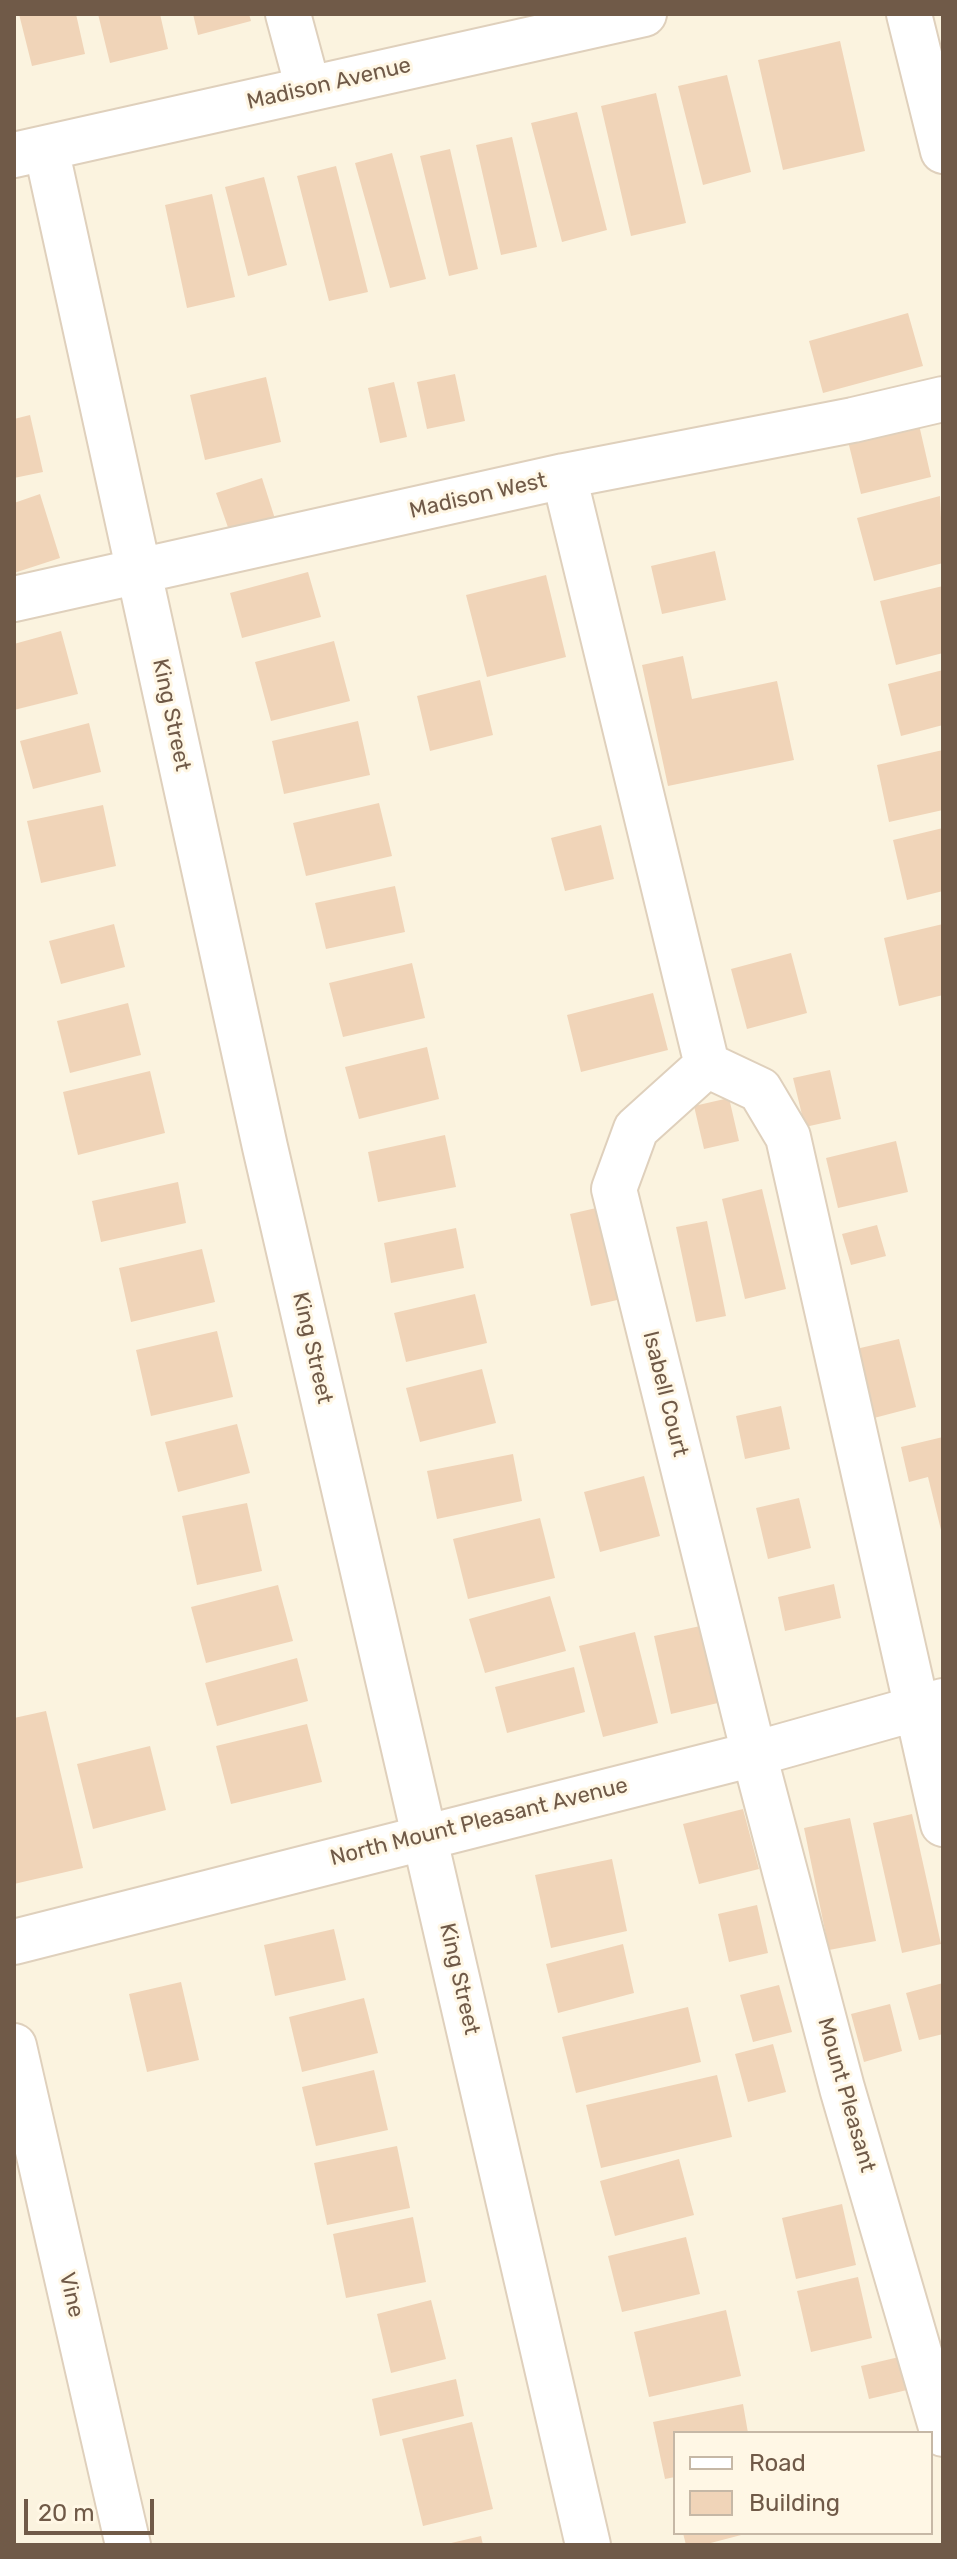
<!DOCTYPE html>
<html>
<head>
<meta charset="utf-8">
<style>
  body { margin:0 }
  #map { position:relative; width:957px; height:2559px; overflow:hidden; background:#fbf3df; font-family:Rubik,sans-serif }
  canvas { display:block }
  .frame { position:absolute; inset:0; border:16px solid #705a48; pointer-events:none }
  .legend { position:absolute; left:673px; top:2431px; width:260px; height:104px; box-sizing:border-box; background:#fff7e5; border:2px solid #c6b8a6; margin:0; padding:10px 14px; list-style:none; font-size:24px; color:#705a48 }
  .legend li { display:flex; align-items:center; gap:16px; height:40px }
  .legend b { width:40px; border:2px solid #c6b8a6 }
  .scale { position:absolute; left:24px; top:2499px; width:130px; height:36px; box-sizing:border-box; border:4px solid #705a48; border-top:0; padding-left:10px; font-size:24px; line-height:28px; white-space:nowrap; color:#705a48; -webkit-text-stroke:6px #fff7e5; paint-order:stroke }
</style>
</head>
<body>
<div id="map">
<canvas width="957" height="2559"></canvas>
<div class="frame"></div>
<ul class="legend">
<li><b style="height:10px;background:#fff"></b>Road</li>
<li><b style="height:22px;background:#f0d4b8"></b>Building</li>
</ul>
<div class="scale">20 m</div>
</div>
<script>
const context = document.querySelector('canvas').getContext('2d');
context.lineJoin = 'round';
function fillPath(path, color) {
  context.fillStyle = color;
  context.fill(path, 'evenodd');
}
function strokePath(path, color, width, dash) {
  context.strokeStyle = color;
  context.lineWidth = width;
  context.lineCap = dash ? 'butt' : 'round';
  context.setLineDash(dash || []);
  context.stroke(path);
}
function write(font, color, halo, rows, align = 'center') {
  context.font = font + ' Rubik,sans-serif';
  context.lineWidth = 6;
  context.setLineDash([]);
  context.textBaseline = 'middle';
  context.strokeStyle = halo;
  context.fillStyle = color;
  for (const [text, x, y, turn = 0] of rows) {
    context.save();
    context.translate(x, y);
    context.rotate((+turn || 0) * Math.PI / 180);
    context.textAlign = isNaN(turn) ? turn : align;
    if (halo) context.strokeText(text, 0, 0);
    context.fillText(text, 0, 0);
    context.restore();
  }
}
const building = new Path2D(`
  M19,14h57l9,40 -53,12z
  M98,14h62l8,35 -58,14z
  M193,14h56l2,7 -53,14z
  M840,41l25,110 -82,19 -25,-110z
  M727,75l24,97 -48,13 -25,-99z
  M656,93l30,130 -55,13 -30,-130z
  M577,112l30,118 -45,12 -31,-119z
  M512,137l25,110 -36,8 -25,-110z
  M450,149l28,120 -29,7 -29,-120z
  M392,153l34,126 -36,9 -35,-125z
  M336,166l32,126 -39,9 -32,-125z
  M264,177l23,88 -39,11 -23,-89z
  M212,194l23,103 -48,11 -22,-103z
  M908,313l15,53 -100,27 -14,-52z
  M455,374l10,47 -38,8 -10,-47z
  M266,377l15,65 -76,18 -15,-65z
  M394,382l13,55 -27,6 -12,-55z
  M30,415l13,57 -29,6v-59z
  M917,416l14,61 -70,17 -15,-61z
  M262,478l14,44 -45,14 -15,-43z
  M40,494l20,64 -46,15v-70z
  M940,496l3,67 -69,18 -17,-63z
  M715,551l11,49 -64,14 -11,-48z
  M308,572l13,45 -79,21 -12,-45z
  M546,575l20,82 -79,20 -21,-82z
  M943,586v67l-47,12 -16,-64z
  M61,631l17,63 -64,16v-66z
  M334,641l16,60 -79,20 -16,-59z
  M683,656l9,43 85,-18 17,79 -126,26 -26,-121z
  M943,670v55l-42,11 -13,-52z
  M480,680l13,55 -63,16 -13,-55z
  M358,721l12,54 -86,19 -12,-53z
  M89,723l12,49 -68,17 -13,-48z
  M943,750v60l-54,12 -12,-57z
  M379,803l13,53 -86,20 -13,-53z
  M103,805l13,61 -75,17 -14,-62z
  M601,825l13,54 -49,12 -14,-53z
  M943,828v63l-36,9 -14,-60z
  M395,886l10,46 -79,17 -11,-46z
  M114,924l11,43 -64,17 -12,-43z
  M943,924v71l-44,11 -15,-68z
  M791,953l16,60 -60,16 -16,-60z
  M412,963l13,55 -82,19 -14,-54z
  M653,993l15,57 -87,22 -14,-57z
  M128,1003l13,52 -71,18 -13,-52z
  M427,1047l12,52 -80,20 -14,-52z
  M830,1070l11,49 -36,8 -12,-49z
  M150,1071l15,62 -87,22 -15,-63z
  M729,1098l10,43 -35,8 -10,-43z
  M445,1135l11,52 -78,15 -10,-50z
  M896,1141l12,51 -70,16 -12,-50z
  M178,1182l8,41 -85,19 -9,-41z
  M762,1189l24,100 -41,10 -23,-100z
  M605,1206l21,92 -35,8 -21,-92z
  M707,1221l19,95 -30,6 -20,-95z
  M877,1225l9,31 -35,9 -9,-31z
  M456,1228l8,40 -73,15 -7,-40z
  M202,1249l13,53 -84,20 -12,-54z
  M475,1294l12,49 -81,19 -12,-49z
  M217,1331l16,66 -82,19 -15,-66z
  M899,1339l17,68 -42,11 -18,-69z
  M482,1369l14,54 -76,19 -14,-54z
  M781,1406l9,43 -45,10 -9,-43z
  M237,1424l13,49 -72,19 -13,-50z
  M943,1437v96l-1,1 -14,-57 -19,5 -8,-35z
  M513,1454l9,47 -85,18 -10,-48z
  M644,1476l16,60 -60,16 -16,-60z
  M799,1498l12,50 -43,11 -12,-51z
  M247,1503l15,68 -65,14 -15,-69z
  M540,1518l15,60 -87,21 -15,-60z
  M834,1584l7,34 -56,13 -7,-34z
  M278,1585l15,56 -87,22 -15,-56z
  M550,1596l16,55 -81,22 -16,-54z
  M705,1625l17,77 -51,12 -17,-78z
  M635,1632l23,91 -55,14 -24,-91z
  M297,1658l11,43 -91,25 -12,-43z
  M574,1667l11,45 -78,21 -12,-46z
  M46,1711l37,157 -69,16v-166z
  M307,1724l15,58 -91,22 -15,-58z
  M150,1746l16,64 -73,19 -16,-65z
  M743,1809l16,60 -60,15 -16,-60z
  M912,1814l29,130 -39,9 -29,-130z
  M850,1818l26,123 -47,9 -25,-122z
  M612,1859l15,72 -76,17 -16,-73z
  M757,1905l11,48 -39,9 -11,-48z
  M334,1929l12,51 -71,16 -11,-51z
  M623,1944l11,49 -76,20 -12,-49z
  M181,1982l18,78 -52,12 -18,-78z
  M943,1983v51l-24,6 -13,-47z
  M779,1985l13,47 -39,10 -13,-47z
  M364,1998l14,55 -76,19 -13,-55z
  M890,2004l12,47 -38,11 -13,-48z
  M688,2007l13,55 -125,31 -14,-56z
  M773,2044l13,48 -38,10 -13,-48z
  M374,2070l14,60 -72,16 -14,-59z
  M717,2075l15,62 -131,31 -15,-63z
  M397,2146l13,62 -83,17 -13,-62z
  M679,2159l15,56 -79,21 -15,-55z
  M842,2204l14,61 -60,14 -14,-61z
  M413,2217l13,65 -80,16 -13,-64z
  M686,2237l14,57 -78,18 -14,-56z
  M858,2277l14,61 -61,14 -14,-61z
  M431,2300l15,59 -55,14 -14,-59z
  M726,2310l15,66 -92,21 -15,-65z
  M899,2357l8,33 -38,9 -8,-33z
  M456,2379l8,37 -84,20 -8,-37z
  M743,2404l5,29h-73v44l-10,2 -12,-57z
  M472,2422l21,87 -70,17 -21,-87z
  M683,2533h62v1l-42,11h-17z
  M481,2536l2,9h-36v-1z`);
const minor = new Path2D(`
  M288,14l20,74
  M909,14l34,137
  M46,148l219,999 323,1398
  M14,155l630,-141
  M564,476l143,589 53,25 28,47 155,687
  M14,599l550,-123 289,-56 90,-21
  M707,1065l-71,64 -22,60 140,565 88,334 101,346
  M14,1942l740,-188 189,-53
  M14,2046l114,499`);
const streetNames = [
  ["Madison Avenue",329,84,-13],
  ["Madison West",478,496,-13],
  ["King Street",171,715,78],
  ["King Street",312,1348,77],
  ["Isabell Court",665,1394,76],
  ["North Mount Pleasant Avenue",479,1822,-14],
  ["King Street",459,1979,77],
  ["Mount Pleasant",846,2095,74],
  ["Vine",71,2295,77]
];
fillPath(building, '#f0d4b8');
strokePath(minor, '#dfd0bc', 48);
strokePath(minor, '#fff', 44);
write('22px', '#705a48', '#fff7e5', streetNames);
</script>
</body>
</html>
